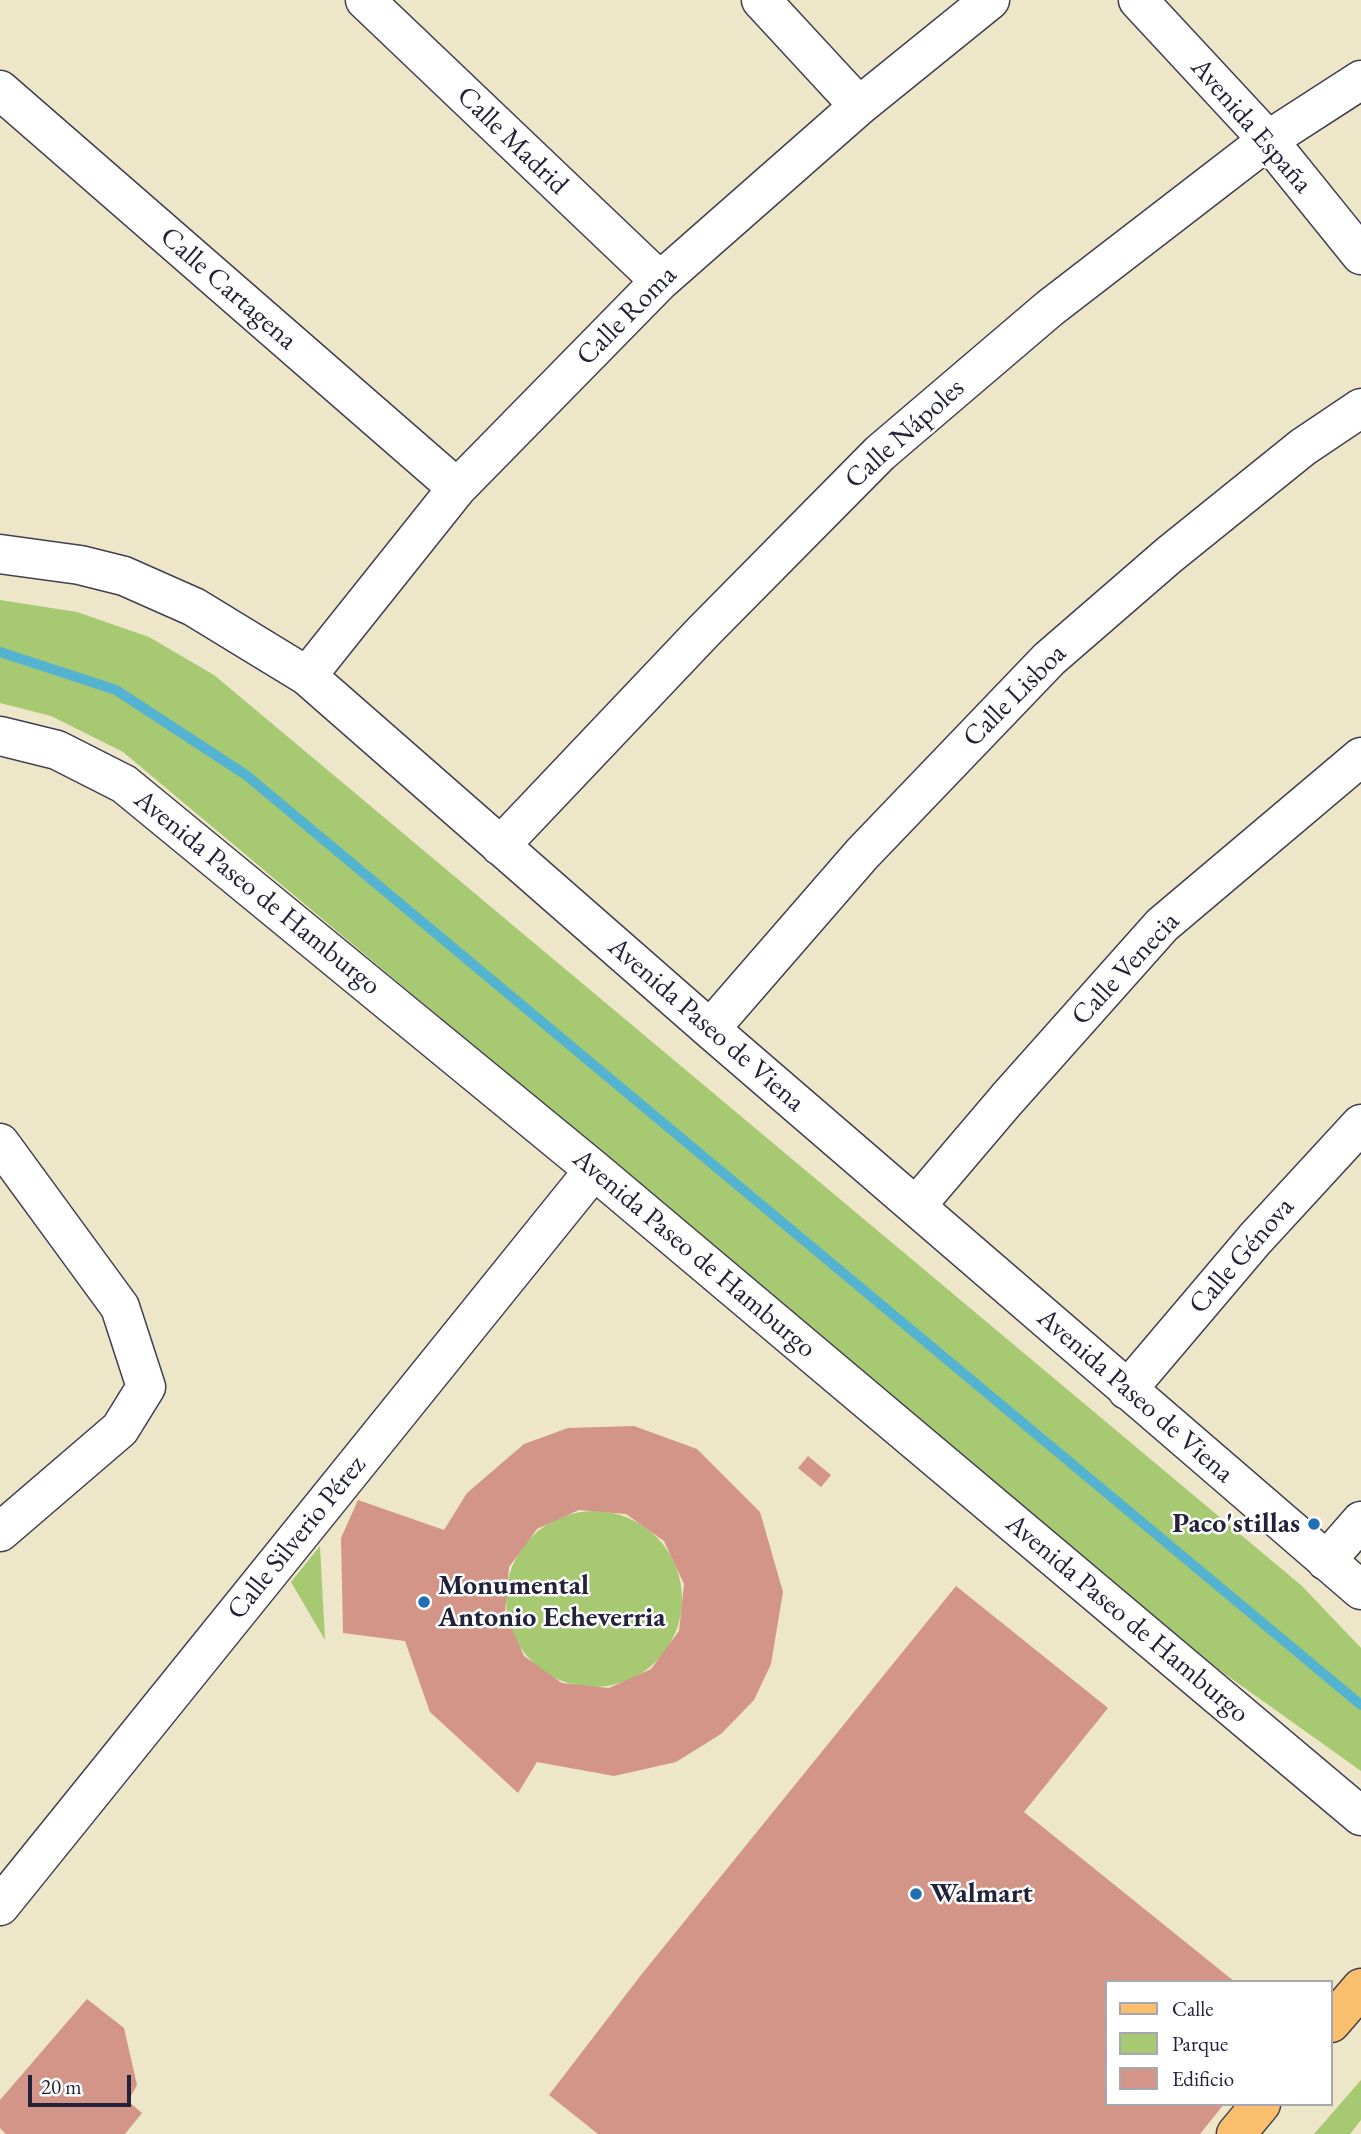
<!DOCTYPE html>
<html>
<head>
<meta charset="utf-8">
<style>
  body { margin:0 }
  #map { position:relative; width:1361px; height:2134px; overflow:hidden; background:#eee6c9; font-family:"EB Garamond",serif }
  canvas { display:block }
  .legend { position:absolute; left:1105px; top:1980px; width:228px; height:126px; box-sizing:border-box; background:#fff; border:2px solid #a7a7b1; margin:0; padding:9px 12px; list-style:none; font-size:21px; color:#22223b }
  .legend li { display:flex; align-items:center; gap:14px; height:35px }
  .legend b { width:35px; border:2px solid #a7a7b1 }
  .scale { position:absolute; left:28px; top:2075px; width:103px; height:32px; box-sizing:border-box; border:4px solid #22223b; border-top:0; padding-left:9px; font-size:21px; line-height:24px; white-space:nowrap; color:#22223b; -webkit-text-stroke:5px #fff; paint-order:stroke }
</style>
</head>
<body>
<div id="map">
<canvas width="1361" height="2134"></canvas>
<ul class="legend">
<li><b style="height:9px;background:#f9bf6d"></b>Calle</li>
<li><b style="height:19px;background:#a7c972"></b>Parque</li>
<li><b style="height:19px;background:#d29588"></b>Edificio</li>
</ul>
<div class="scale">20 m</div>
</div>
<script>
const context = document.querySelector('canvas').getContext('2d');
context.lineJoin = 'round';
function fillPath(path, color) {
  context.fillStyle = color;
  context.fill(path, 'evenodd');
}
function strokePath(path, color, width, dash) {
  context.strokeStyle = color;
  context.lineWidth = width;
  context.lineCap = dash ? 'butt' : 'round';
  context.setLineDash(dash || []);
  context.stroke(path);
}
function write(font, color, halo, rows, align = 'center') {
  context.font = font + ' "EB Garamond",serif';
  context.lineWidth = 5;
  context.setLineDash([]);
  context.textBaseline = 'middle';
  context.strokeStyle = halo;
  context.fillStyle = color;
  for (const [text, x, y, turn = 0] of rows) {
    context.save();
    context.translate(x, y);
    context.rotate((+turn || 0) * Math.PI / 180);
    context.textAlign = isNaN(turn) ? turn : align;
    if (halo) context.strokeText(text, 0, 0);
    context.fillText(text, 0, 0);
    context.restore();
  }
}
const green = new Path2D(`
  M0,600l77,12 72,25 65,38 1088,911 59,62v123l-143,-102 -1095,-917 -72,-36 -51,-13z
  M506 1599a88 88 0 1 1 176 0a88 88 0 1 1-176 0Z
  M320,1546l5,94 -34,-58z
  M1361,2080v40l-11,14h-36z`);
const stream = new Path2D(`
  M0,652l116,38 130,85 1115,930`);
const building = new Path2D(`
  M634,1426l63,23 63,63 23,80 -12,72 -17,36 -33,34 -45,28 -62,14 -77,-14 -19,31 -88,-81 -25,-71 -62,-8 -2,-95 17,-38 86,30 23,-37 57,-49 44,-16zM579,1510l47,4 38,27 20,43 -5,47 -28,38 -42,19 -47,-5 -38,-27 -19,-43 4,-46 28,-38z
  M808,1456l23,19 -10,12 -23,-19z
  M956,1586l152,122 -84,104 211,170h-128v122h117l-24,30h-602l-49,-39 92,-120z
  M87,1999l37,29 13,57 -9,16 14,12 -17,21h-119l-6,-6v-28z`);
const minor = new Path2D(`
  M365,0l295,281
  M761,0l98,106
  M1138,0l130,140 93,115
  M0,90l457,398
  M0,554l80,11 44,11 70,31 113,69 403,353 651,561
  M307,676l150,-188 203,-207 199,-175 131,-106
  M0,736l57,14 67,34 470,386 767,646
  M500,846l204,-215 176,-178 170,-145 218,-168 93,-60
  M710,1029l152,-175 187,-195 120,-104 134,-108 58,-39
  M0,1143l120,164 26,80 -26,42 -120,103
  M916,1206l91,-107 155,-174 199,-168
  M1127,1390l128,-151 106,-115
  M1326,1561l35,-40
  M0,1906l594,-736`);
const major = new Path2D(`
  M1331,2023l30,-35
  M1236,2134l25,-30`);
const markers = [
  [1314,1524,7,"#1f6fb2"],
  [424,1602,7,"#1f6fb2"],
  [916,1894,7,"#1f6fb2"]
];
const streetNames = [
  ["Avenida España",1251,126,49],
  ["Calle Madrid",512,141,44],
  ["Calle Cartagena",228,289,41],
  ["Calle Roma",627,316,-45],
  ["Calle Nápoles",905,434,-42],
  ["Calle Lisboa",1015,696,-45],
  ["Avenida Paseo de Hamburgo",257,893,39],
  ["Calle Venecia",1126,969,-47],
  ["Avenida Paseo de Viena",706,1025,41],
  ["Avenida Paseo de Hamburgo",694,1254,40],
  ["Calle Génova",1242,1256,-49],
  ["Avenida Paseo de Viena",1135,1396,41],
  ["Calle Silverio Pérez",297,1538,-51],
  ["Avenida Paseo de Hamburgo",1127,1619,40]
];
const poiNames = [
  ["Paco'stillas",1300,1524,"right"],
  ["Monumental",438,1586],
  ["Antonio Echeverria",438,1618],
  ["Walmart",930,1894]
];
fillPath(green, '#a7c972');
strokePath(stream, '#53b3d1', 10);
fillPath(building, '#d29588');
strokePath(minor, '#413f50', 41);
strokePath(major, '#413f50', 41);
strokePath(minor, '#fff', 38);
strokePath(major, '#f9bf6d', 38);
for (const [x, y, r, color] of markers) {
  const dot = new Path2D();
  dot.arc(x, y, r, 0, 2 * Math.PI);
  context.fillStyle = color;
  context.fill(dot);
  strokePath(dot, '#fff', 2.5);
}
write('28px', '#22223b', '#fff', streetNames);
write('bold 28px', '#22223b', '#fff', poiNames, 'left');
</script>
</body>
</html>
